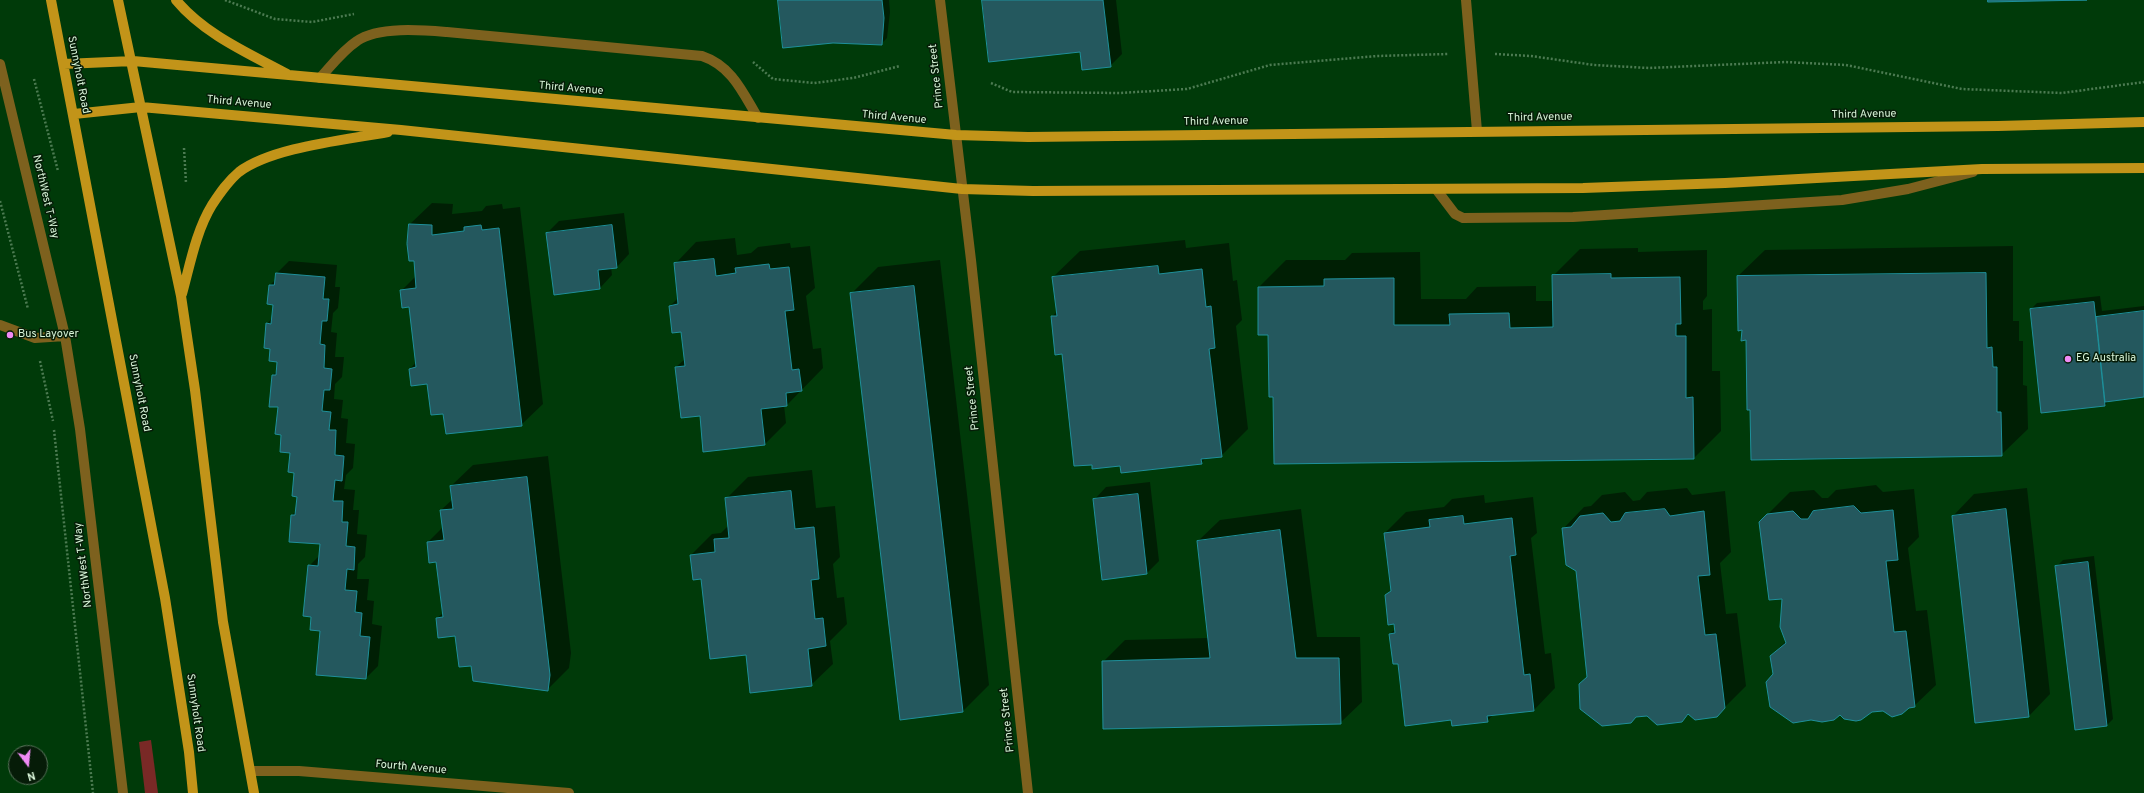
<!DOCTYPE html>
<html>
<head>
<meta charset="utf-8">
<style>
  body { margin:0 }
  #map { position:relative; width:2144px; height:793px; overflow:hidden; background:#003a09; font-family:Overpass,sans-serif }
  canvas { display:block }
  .north { position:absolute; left:8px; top:745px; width:40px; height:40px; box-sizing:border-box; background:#061c08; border:1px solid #5a725b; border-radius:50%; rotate:164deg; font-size:11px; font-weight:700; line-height:16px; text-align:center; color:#d8f4d8 }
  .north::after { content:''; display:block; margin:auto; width:14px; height:18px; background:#f08bf5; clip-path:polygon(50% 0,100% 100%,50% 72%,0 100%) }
</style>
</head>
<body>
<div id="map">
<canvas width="2144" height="793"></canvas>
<div class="north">N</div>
</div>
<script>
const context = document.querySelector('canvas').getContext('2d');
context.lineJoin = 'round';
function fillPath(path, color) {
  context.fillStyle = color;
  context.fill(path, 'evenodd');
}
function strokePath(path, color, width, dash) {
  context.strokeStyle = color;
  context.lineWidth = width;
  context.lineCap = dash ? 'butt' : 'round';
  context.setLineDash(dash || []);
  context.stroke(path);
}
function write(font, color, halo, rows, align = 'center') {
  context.font = font + ' Overpass,sans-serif';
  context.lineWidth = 3;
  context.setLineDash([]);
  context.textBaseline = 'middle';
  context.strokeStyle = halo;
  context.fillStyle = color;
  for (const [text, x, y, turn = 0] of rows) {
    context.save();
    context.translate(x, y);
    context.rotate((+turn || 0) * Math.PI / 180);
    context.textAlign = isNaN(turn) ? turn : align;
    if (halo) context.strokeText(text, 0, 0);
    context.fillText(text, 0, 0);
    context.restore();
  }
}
const green = new Path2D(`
  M151,740l7,53h-13l-6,-51z`);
const shadow = new Path2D(`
  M778,0h111l1,12 -3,26 -6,6z
  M983,0h133l6,54 -12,12z
  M432,203l21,1 -1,10 30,-3 4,-5 16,-2 1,5 17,-2 23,197 -22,21 -77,-12 -16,-30 -18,-14 6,-7 -6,-56 -9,-15 15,-15 -6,-52z
  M624,213l5,41 -12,13h-6l1,8 -12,13 -53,-55 12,-12z
  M735,238l2,17 14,-2 7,-6 32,-4 1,5 19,-2 5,42 -9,8 7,53 8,-1 2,20 -36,37h-3l2,18 -21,21 -65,-29 -24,-48 9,-8 -3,-28 -12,-25 9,-9 -4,-33 21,-22z
  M1185,240l1,8 43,-5 4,38 4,-1 5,40 -6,6 12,103 -27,27 -14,1 -6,6 -81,2 -57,-112 -11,-36 5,-6 -4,-34 27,-26z
  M2013,246v75h6v20h4v44l4,1 1,43 -27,26 -250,-46 -4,-70 -4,-10 -5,-53 27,-26z
  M1638,248v4l69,-2v46l-4,5v9l9,-1v62h8l1,60 -27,27 -420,-62 -5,-62 -10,-47 27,-27h59l7,-7 68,-1 1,47h45l11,-12 59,-1v15h18l-1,-25 27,-27z
  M940,260l49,425 -26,26 -112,-417 27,-27z
  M289,261l48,4 -2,22h5l-2,21 -5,5 -2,19 6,1 -2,24h9l-2,20 -7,7 -1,15 9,1 -2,18 7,1 -2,24 9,1 -2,24 -7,7 -2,14 11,1 -2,20h6l-2,24 10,1 -2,22 -7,7 -1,15h12l-2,21 7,1 -2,23 10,2 -4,40 -12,12 -45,-48 -9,-14 -3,-50 11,-11 1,-12 -29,-28 5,-5 1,-14 -3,-24 -22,-97 4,-4 1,-10 -7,-13 -4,-24 5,-6 2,-13 -4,-20 6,-6 1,-6z
  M2100,296l2,15 42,-5v90l-34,4 -5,5 -63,7 -11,-103 6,-6z
  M548,456l23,197 -2,15 -22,22 -75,-25 -16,-30 -19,-17 6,-5 -6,-52 -9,-19 15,-15 -2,-17 12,-11 -2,-13 22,-21z
  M812,470l4,38 19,-2 5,51 -7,7 4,34 7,-1 3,27 -17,17 3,23 -22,21 -64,-31 -56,-99 21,-21 9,-1 8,-8 -3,-26 22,-22z
  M1150,482l9,79 -12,12 -44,6 -9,-79 12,-13z
  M1876,485l7,7 31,-3 5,48 -11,11 8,63 11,-1 9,75 -22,21 -31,4 -112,-54 15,-15 -3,-43 -15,-84 22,-22 24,-2 8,8h6l8,-8z
  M1687,488l5,7 33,-4 6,61 -11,11 6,51 11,-1 9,73 -30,30 -27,-2 -7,7 -34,-6 -60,-39 -12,-106 -13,-41 21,-22 7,-1 11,-11 23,-3 8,9 7,-1 7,-8z
  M2027,488l23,206 -21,22 -53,6 -23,-206 21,-22z
  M1484,495l1,8 48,-6 4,36 -6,5 14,116 6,-1 4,35 -21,22 -40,4 -7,7 -35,-2 -53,-57 -9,-28 5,-5 -9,-34 6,-6 -7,-56 21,-21 38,-5 8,-8z
  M1301,509l16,128h43l2,65 -22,21 -237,-61 22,-22 84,-2 -11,-97 22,-21z
  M2094,556l19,163 -6,6 -31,4 -19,-163 6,-6z`);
const building = new Path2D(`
  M778,0h104l2,18 -2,27 -49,-2 -50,5z
  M982,0h121l8,67 -29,3 -2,-18 -91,10z
  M1988,0h99l-99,2z
  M409,224l23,1v10l32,-4v-4l17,-2 1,5 17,-2 23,198 -76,8 -3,-20 -12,1 -4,-31 -16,2 -2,-17 7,-2 -7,-60 -7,1 -2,-18 16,-2 -2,-27h-5l-2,-17z
  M612,225l5,43 -19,2 2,19 -46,6 -8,-62z
  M714,259l2,17 20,-3 -1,-5 34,-4 1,5 19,-2 5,43 -9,1 7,59 7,-1 3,22 -16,2 1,13 -26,3 4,36 -62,7 -3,-36 -19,2 -6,-51 10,-1 -4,-34 -9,1 -3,-27 9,-2 -4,-41z
  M1158,266l1,8 43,-5 4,38 5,-1 4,42 -6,1 13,108 -21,2 1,5 -81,9 -1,-7 -28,3v-4l-18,1 -12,-112 -7,1 -4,-39h6l-5,-39z
  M276,273l49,4 -2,22h6l-2,22h-5l-2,23 5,1 -1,23 8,1 -2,21h-6l-2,21 9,1 -2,18h7l-1,25 9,1 -2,25 -7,-1 -2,21h10l-1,21h6l-2,24 9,1 -1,23 -7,-1 -2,21 12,1 -2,21 7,1 -2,23 10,1 -4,42 -50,-4 4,-44 -10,-1 1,-13 -8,-1 5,-51 10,1 2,-22 -31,-2 2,-27h4l2,-18 -5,-1 2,-23 -6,-1 2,-19 -10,-1 1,-17 -6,-1 3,-27h-9l3,-32h4l1,-13 -8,-1 1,-12 -6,-1 2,-25 5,1 2,-19 -6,-1 2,-19h5z
  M1986,273l1,75 5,-1 1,20h4v45h4l1,44 -251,4 -1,-50h-3l-1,-70 -5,1 1,-11 -4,1 -1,-55z
  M1611,274v4l69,-1 1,47h-5v12h10v62l7,-1 1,62 -420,5 -1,-67h-4l-1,-62h-10v-48l66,-1v-7l70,-1v47h56l-1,-11 60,-1 1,15 43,-1 -1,-52z
  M914,286l49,426 -63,8 -50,-427z
  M2094,302l11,104 -64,7 -11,-104z
  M2144,311v86l-39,5 -9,-85z
  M527,477l23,198 -2,16 -75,-10 -2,-15 -12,1 -4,-31 -17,2 -2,-20 7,-1 -7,-55 -7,1 -2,-21 17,-2 -4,-30 13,-1 -3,-23z
  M791,491l4,38 19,-2 5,52 -8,1 4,39 8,-1 3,28 -18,3 4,37 -62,7 -4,-38 -36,4 -9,-80 -8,1 -3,-25 25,-3 -1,-13 15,-1 -4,-40z
  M1138,494l9,80 -45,6 -9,-81z
  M1854,506l7,7 32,-3 5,50 -12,1 8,71 12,-1 9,76 -6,1 -7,6 -10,3 -9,-6 -11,1 -11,8 -5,1 -12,-2 -4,-4 -6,5 -12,2 -11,-2 -18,3 -23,-16 -4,-25 7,-8 -3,-18 16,-13 -6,-16 2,-28 -13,1 -10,-78 8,-8 26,-3 8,8h7l5,-8z
  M1665,509l5,7 34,-5 6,64 -12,1 7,59 11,-1 9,74 -8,9 -22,3 -7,-6 -6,8 -25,3 -10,-9 -11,1 -5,6 -29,3 -22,-17 -1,-25 8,-7 -11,-106 -10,-6 -4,-37 9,-1 9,-11 23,-3 8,9 9,-1 5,-8z
  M2006,509l23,208 -54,6 -23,-207z
  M1463,516l1,8 48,-6 4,37 -6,1 14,119 6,-1 4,37 -47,5 1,6 -36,4 -1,-6 -46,6 -7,-62h-5l-4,-30 6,-1 -1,-9 -6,1 -3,-30 6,-4 -7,-58 46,-6 -1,-7z
  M1280,530l16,128h43l2,66 -238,5 -1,-68 108,-3 -13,-117z
  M2088,562l19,164 -32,4 -20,-164z`);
const path = new Path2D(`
  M225,0l50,19 37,3 42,-8
  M1495,54l36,2 63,9 55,3 136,-6 61,3 116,24 100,4 82,-11
  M753,62l20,17 41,4 39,-5 47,-12
  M34,79l24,92
  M991,83l21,9 108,1 67,-4 83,-24 107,-9 71,-2
  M184,148l2,35
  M0,201l28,108
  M40,361l13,60
  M54,430l39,363`);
const lane = new Path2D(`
  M1466,0l11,131
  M0,64l65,272 15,93 43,364
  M320,78c12,-13 22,-27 37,-37 21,-15 66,-11 90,-9l255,24c30,10 41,37 56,62
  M1436,189l19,25 8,4 110,-1 269,-17 66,-11 65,-17
  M0,325l35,13 30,-2`);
const street = new Path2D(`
  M940,0l31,260 57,533
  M251,771h48l270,22`);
const primary = new Path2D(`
  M51,0l114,598 24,154 4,41
  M118,0l63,296 14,94 28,232 31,171
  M176,0c28,34 72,53 111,74
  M64,64l69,-3 823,74 72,2 970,-11 146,-4
  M74,114l67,-7 260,23 561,59 71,2 550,-3 142,-5 257,-14 162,-1
  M182,294c8,-29 14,-63 30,-89 8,-12 16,-24 27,-33 33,-25 107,-32 149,-40`);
const markers = [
  [10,335,4,"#f08bf5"],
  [2068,359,4,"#f08bf5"]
];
const streetNames = [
  ["Sunnyholt Road",78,75,79],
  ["Prince Street",937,76,-96],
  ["Third Avenue",571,89,5],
  ["Third Avenue",239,103,5],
  ["Third Avenue",1864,115,-1],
  ["Third Avenue",894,118,5],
  ["Third Avenue",1540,118,-1],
  ["Third Avenue",1216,122,-1],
  ["NorthWest T-Way",45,197,77],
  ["Sunnyholt Road",139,393,79],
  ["Prince Street",973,398,-96],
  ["NorthWest T-Way",84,565,-97],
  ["Sunnyholt Road",195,713,82],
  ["Prince Street",1008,720,-96],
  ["Fourth Avenue",411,768,5]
];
const poiNames = [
  ["Bus Layover",18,335],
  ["EG Australia",2076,359]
];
fillPath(green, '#792926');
fillPath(shadow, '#0007');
fillPath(building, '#24585e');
strokePath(building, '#1e909b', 1);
strokePath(path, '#4c7b52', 2.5, [2, 2]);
strokePath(lane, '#7d611e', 10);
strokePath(street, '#7d611e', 10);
strokePath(primary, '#c29419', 10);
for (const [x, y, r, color] of markers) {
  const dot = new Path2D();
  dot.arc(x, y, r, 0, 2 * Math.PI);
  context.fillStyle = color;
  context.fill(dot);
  strokePath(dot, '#061c08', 1.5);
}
write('11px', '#d8f4d8', '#061c08', streetNames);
write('11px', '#d8f4d8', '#061c08', poiNames, 'left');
</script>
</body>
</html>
